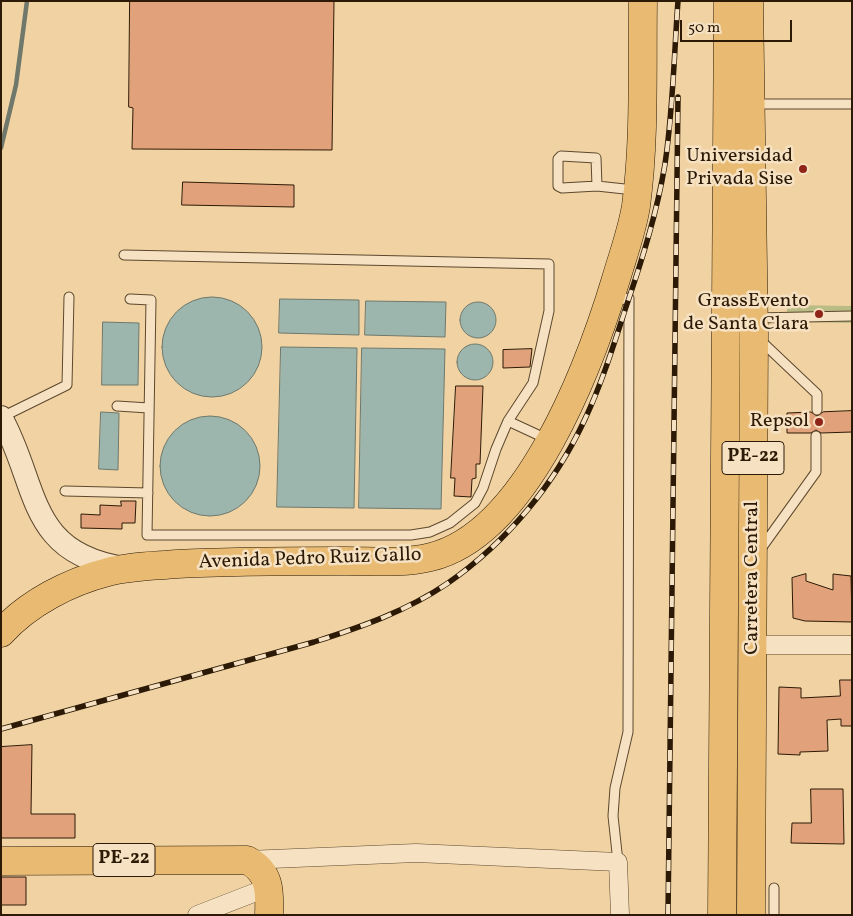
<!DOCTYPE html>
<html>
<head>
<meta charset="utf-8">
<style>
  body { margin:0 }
  #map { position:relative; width:853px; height:916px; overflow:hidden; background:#f1d3a3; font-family:Vollkorn,serif }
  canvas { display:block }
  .frame { position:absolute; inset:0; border:2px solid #2c1a06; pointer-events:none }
  .scale { position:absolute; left:680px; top:20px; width:112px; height:22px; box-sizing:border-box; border:2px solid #2c1a06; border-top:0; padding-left:6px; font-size:15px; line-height:18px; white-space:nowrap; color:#2c1a06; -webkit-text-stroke:4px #f6e2c3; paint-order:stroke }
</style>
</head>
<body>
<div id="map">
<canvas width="853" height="916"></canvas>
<div class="frame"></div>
<div class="scale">50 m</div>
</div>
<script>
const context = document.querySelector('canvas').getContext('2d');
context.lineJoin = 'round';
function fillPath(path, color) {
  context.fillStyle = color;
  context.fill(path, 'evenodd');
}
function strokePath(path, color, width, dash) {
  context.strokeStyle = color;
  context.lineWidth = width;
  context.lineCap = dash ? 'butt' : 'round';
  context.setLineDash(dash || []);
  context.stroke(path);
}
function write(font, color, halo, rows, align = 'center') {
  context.font = font + ' Vollkorn,serif';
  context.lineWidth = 5;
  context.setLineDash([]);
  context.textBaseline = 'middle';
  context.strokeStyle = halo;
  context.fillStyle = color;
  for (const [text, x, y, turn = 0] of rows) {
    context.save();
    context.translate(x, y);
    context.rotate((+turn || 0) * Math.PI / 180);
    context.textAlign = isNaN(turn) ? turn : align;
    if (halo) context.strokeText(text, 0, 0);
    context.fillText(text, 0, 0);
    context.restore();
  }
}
const green = new Path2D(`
  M787,305l65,1v17l-65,-1z`);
const water = new Path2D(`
  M162 347a50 50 0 1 1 100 0a50 50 0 1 1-100 0Z
  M280,299l79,1v35l-80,-2z
  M366,301l80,1 -1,35 -80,-2z
  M460 320a18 18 0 1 1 36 0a18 18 0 1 1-36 0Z
  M103,322l36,1 -1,62h-36z
  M457 362a18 18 0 1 1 36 0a18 18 0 1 1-36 0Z
  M281,347l76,1 -3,160 -77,-1z
  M362,348l83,1 -4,160 -82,-1z
  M101,412l18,1 -1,57 -19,-1z
  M160 466a50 50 0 1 1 100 0a50 50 0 1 1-100 0Z`);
const stream = new Path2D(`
  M1,148l15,-63 11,-84`);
const building = new Path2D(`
  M130,1h204l-2,149 -200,-1 1,-41 -4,-1z
  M183,182l111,3v22l-112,-2z
  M532,349l-2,18 -27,1v-18z
  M456,386h27l-3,78h-4v14l-4,1 -1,18 -17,-1 1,-18h-4z
  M852,411v21l-31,1 -5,-3 -5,3h-24v-20l24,-1 6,4 6,-4z
  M121,501h15l-1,22h-13v6l-41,-1v-14l19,1v-10l21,1z
  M806,574v7l27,9v-16l18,2 1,46 -47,-1 -12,-3 -1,-40z
  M840,680h12v46h-11v-7l-14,1 1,31 -28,1v3l-22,-1 1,-67 22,1v10l39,-2z
  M32,745l-1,69h44v24h-74v-91z
  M811,789h32l1,55 -53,-1 1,-20h19z
  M1,877h25v28h-25z`);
const service = new Path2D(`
  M753,104h99
  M597,186l-1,-28 -35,-2 -3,3v27l4,2 35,-2 37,4
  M124,255l425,9v47l-16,72 -25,38 -12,28 -13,39 -8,15 -25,20 -20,9 -19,3h-264l4,-235 -21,-1
  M614,301l15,-3 -1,434 -13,56 -2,28 5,46
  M756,318l96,-2
  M760,340l57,54v16
  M117,406l32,2
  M2,417l65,-32 2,-88
  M508,421l41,19
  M65,491l83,2
  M760,550l56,-78v-36
  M774,915v-27`);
const minor = new Path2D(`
  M752,645h100
  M247,860l169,-7 202,9 2,53
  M197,915l72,-28`);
const tertiary = new Path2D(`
  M1,417c38,68 25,136 123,151`);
const primary = new Path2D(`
  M722,915l6,-914`);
const trunk = new Path2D(`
  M749,1l5,333 -3,581
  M1,633c27,-30 68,-51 107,-61 22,-6 46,-6 69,-8 56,-3 112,-3 168,-3 28,0 58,3 86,-4 97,-24 159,-192 185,-278 7,-24 16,-48 20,-73 9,-67 6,-137 7,-205
  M1,861l246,-1c23,12 23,31 22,55`);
const rail = new Path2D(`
  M1,729l313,-87c47,-15 93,-31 134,-59 59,-41 107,-99 137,-164 17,-36 29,-75 41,-112 16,-47 31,-94 39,-143 8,-53 9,-109 13,-163
  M668,915l10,-818`);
const markers = [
  [803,169,5,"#8f2418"],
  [819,314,5,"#8f2418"],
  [819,422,5,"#8f2418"]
];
const shields = [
  [753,458,62],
  [124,860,62]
];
const shieldNames = [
  ["PE-22",753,458],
  ["PE-22",124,860]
];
const poiNames = [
  ["Universidad",793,157],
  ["Privada Sise",793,180],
  ["GrassEvento",809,302],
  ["de Santa Clara",809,325],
  ["Repsol",809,422]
];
const streetNames = [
  ["Avenida Pedro Ruiz Gallo",310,560,-2],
  ["Carretera Central",753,578,-90]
];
fillPath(green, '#babc85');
fillPath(water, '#9cb6ae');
strokePath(water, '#6f786b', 1);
strokePath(stream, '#6f786b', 4.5);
fillPath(building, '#e1a17a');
strokePath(building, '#2c1a06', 1);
strokePath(service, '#5d482d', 11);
strokePath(minor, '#5d482d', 19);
strokePath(tertiary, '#5d482d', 24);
strokePath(primary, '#2c1a06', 29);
strokePath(trunk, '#2c1a06', 29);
strokePath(service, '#f6e2c3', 9);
strokePath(minor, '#f6e2c3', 18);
strokePath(tertiary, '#f6e2c3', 22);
strokePath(primary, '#e8ba72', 28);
strokePath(trunk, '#e8ba72', 28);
strokePath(rail, '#2c1a06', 5.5);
strokePath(rail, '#f6e2c3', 4, [11]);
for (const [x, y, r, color] of markers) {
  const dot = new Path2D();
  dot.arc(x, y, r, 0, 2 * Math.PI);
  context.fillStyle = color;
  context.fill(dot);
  strokePath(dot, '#f6e2c3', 2);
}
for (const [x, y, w] of shields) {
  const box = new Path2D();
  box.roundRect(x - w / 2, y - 16.5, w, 33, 4);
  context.fillStyle = '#f6e2c3';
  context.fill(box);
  strokePath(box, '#2c1a06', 1);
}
write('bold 19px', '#2c1a06', null, shieldNames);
write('20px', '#2c1a06', '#f6e2c3', poiNames, 'right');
write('20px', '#2c1a06', '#f6e2c3', streetNames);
</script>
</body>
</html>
